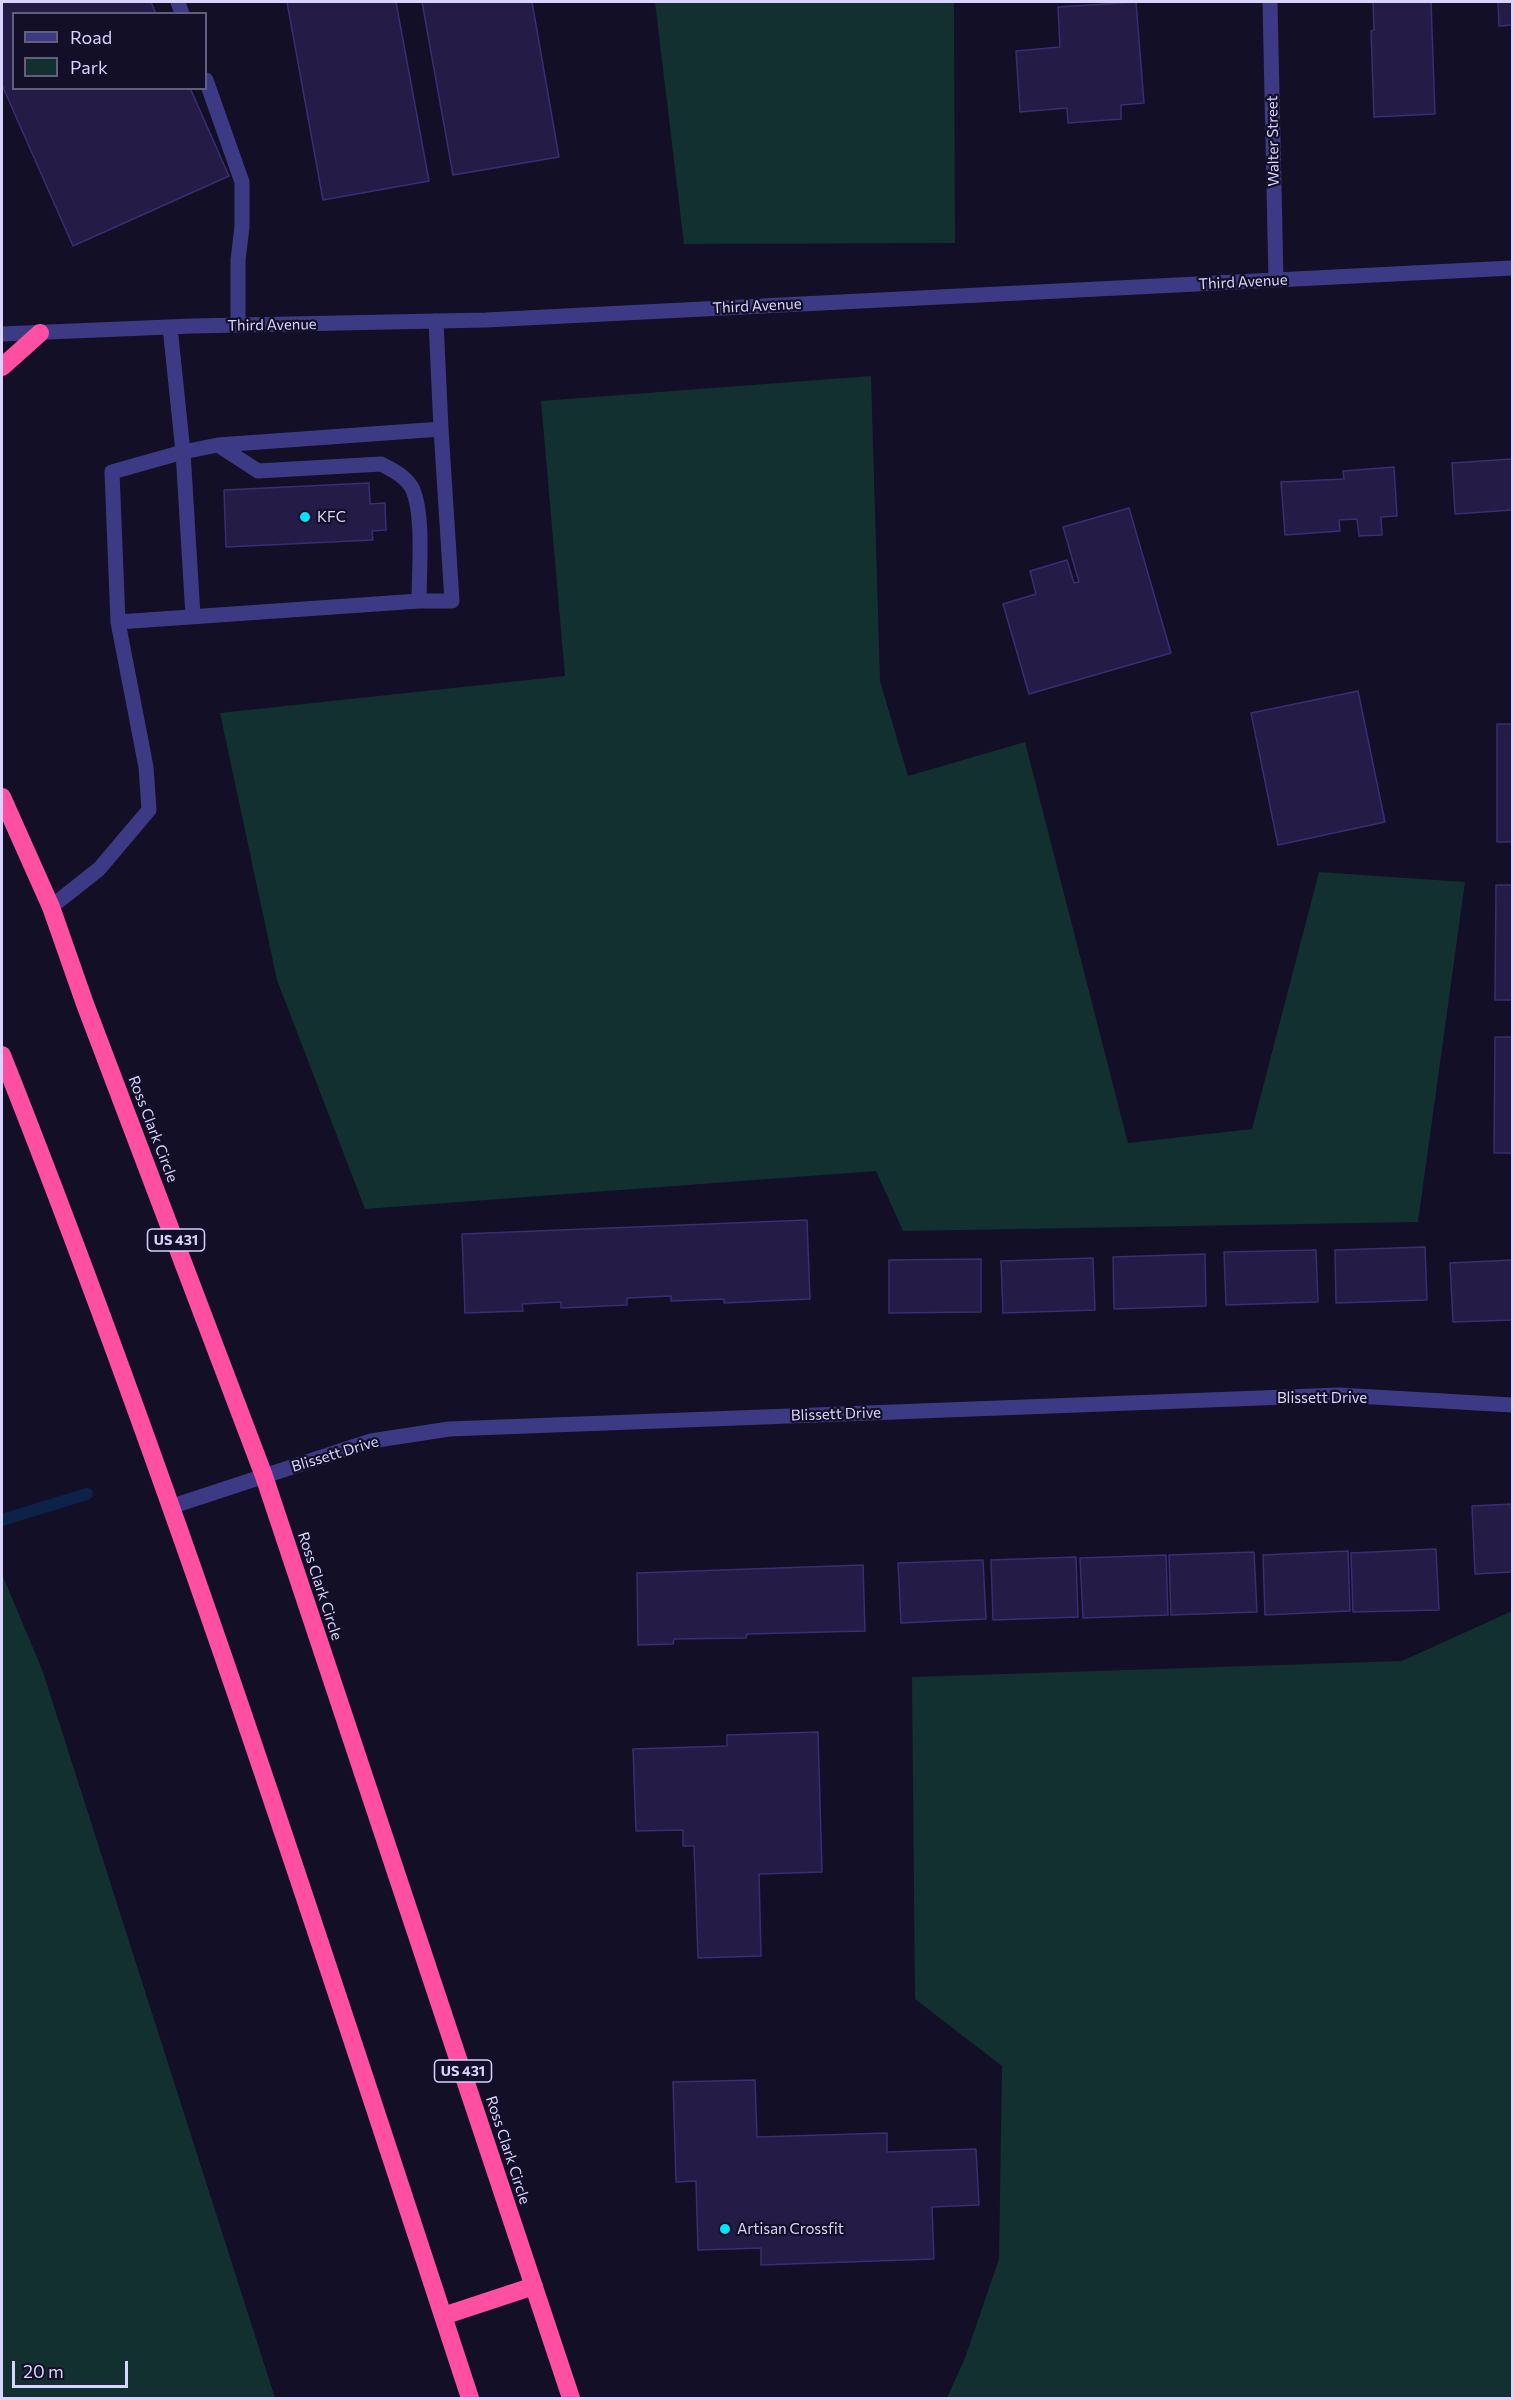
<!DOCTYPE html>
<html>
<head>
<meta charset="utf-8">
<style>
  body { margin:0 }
  #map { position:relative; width:1514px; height:2400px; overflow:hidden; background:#130f26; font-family:Commissioner,sans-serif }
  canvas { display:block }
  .frame { position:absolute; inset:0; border:3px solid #d9d4ff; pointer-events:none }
  .legend { position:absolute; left:12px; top:12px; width:195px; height:78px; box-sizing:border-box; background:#130f26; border:2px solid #625e7d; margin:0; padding:8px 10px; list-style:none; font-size:18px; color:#d9d4ff }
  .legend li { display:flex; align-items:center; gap:12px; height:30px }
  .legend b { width:30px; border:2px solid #625e7d }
  .scale { position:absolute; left:12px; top:2361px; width:116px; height:27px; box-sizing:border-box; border:3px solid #d9d4ff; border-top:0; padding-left:8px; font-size:18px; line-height:21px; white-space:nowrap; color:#d9d4ff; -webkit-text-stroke:4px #130f26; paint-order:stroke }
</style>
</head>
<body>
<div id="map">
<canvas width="1514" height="2400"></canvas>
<div class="frame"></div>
<ul class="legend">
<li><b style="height:8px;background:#3d3a85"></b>Road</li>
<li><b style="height:16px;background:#12302f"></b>Park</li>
</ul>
<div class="scale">20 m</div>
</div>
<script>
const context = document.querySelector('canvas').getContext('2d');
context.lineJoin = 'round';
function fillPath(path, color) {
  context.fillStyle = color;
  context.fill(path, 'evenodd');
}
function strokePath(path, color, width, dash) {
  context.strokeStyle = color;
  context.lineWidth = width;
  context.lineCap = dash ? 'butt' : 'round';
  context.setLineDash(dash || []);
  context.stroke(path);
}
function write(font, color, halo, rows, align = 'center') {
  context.font = font + ' Commissioner,sans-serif';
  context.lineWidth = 4.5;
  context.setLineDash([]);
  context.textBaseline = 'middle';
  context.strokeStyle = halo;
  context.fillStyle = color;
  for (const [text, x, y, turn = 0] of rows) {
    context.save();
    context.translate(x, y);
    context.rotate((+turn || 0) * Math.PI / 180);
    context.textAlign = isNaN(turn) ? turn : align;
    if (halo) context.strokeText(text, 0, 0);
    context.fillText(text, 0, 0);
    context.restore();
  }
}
const green = new Path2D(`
  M655,2h299l1,241 -271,1z
  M871,376l9,305 28,95 117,-34 103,401 124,-14 67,-257 146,10 -47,340 -515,9 -27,-60 -511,38 -88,-229 -57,-267 345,-37 -24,-275z
  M2,1574l41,98 232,726h-273z
  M1512,1611v787h-565l18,-40 34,-99 3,-193 -87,-67 -3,-322 490,-16z`);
const stream = new Path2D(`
  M2,1520l85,-26`);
const building = new Path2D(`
  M2,2h149l5,12h-142v74h176l39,88 -156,70 -71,-161z
  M287,2h109l33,179 -106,19z
  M422,2h110l27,155 -106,18z
  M1136,2l8,101 -23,2v14l-53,4 -1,-15 -47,4 -4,-61 44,-4 -2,-40z
  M1373,2h58l4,112 -61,3 -3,-86 3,-1z
  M1498,2h14v23l-13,1z
  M1512,459v51l-57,4 -3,-51z
  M1394,467l3,49 -16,1 1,18 -23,1 -2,-17 -18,1 1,11 -55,4 -4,-53 63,-3 -1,-8z
  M369,483l1,21 15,-1 1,27 -14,1 1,9 -147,7 -2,-57z
  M1129,508l42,145 -142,41 -26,-90 33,-10 -6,-23 37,-11 7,23 5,-1 -16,-55z
  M1358,691l27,131 -107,23 -27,-132z
  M1497,724h15v118h-15z
  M1496,885h16v115h-17z
  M1495,1037h17v116h-18z
  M807,1220l3,79 -86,4v-4l-53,2v-5l-44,2v7l-66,3v-6l-39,2 1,7 -58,2 -3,-79z
  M1425,1247l2,53 -91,3 -1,-53z
  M1316,1250l2,52 -92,3 -2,-53z
  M1205,1254l1,52 -92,3 -1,-52z
  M1093,1258l2,52 -92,3 -2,-52z
  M981,1259v53l-92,1v-53z
  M1512,1260v60l-59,2 -3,-59z
  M1512,1504v68l-37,2 -3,-68z
  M1436,1549l3,61 -86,2 -2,-59z
  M1348,1551l2,60 -85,4 -2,-60z
  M1254,1552l3,60 -86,3 -2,-60z
  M1166,1555l2,60 -85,3 -3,-60z
  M1076,1557l2,60 -85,3 -2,-60z
  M983,1560l3,59 -85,4 -3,-60z
  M863,1565l2,66 -118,3 -1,4 -72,1 -1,5 -35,1 -1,-72z
  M818,1732l4,140 -63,2 2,82 -63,2 -4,-112h-11v-16l-47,1 -3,-82 94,-3v-11z
  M755,2080l2,57 130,-4v19l89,-3 3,56 -47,2 2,52 -173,6v-17l-63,2 -2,-69 -20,1 -3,-100z`);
const minor = new Path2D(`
  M178,2l4,12
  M1270,2l6,278
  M206,80l36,102v45l-4,33v65
  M2,334l190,-8 294,-6 1026,-52
  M218,445l40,26 123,-7c12,6 26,13 32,26 11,27 6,80 6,111
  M193,616l-10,-164 35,-7 223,-16 -5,-108
  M118,622l301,-21h33l-11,-172
  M51,907l48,-38 50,-59 -3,-43 -28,-145 -6,-150 71,-20 -13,-125
  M170,1507l201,-66 78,-12 890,-34 173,10`);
const highway = new Path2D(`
  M2,367l38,-34
  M2,797l49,110 34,97 179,472 307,922
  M2,1055c175,441 320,893 468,1343
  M443,2316l91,-30`);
const markers = [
  [305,517,6,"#00e5ff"],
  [725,2229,6,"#00e5ff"]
];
const shields = [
  [176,1240,57],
  [463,2071,57]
];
const shieldNames = [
  ["US 431",176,1240],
  ["US 431",463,2071]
];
const streetNames = [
  ["Walter Street",1273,141,-91],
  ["Third Avenue",1243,282,-3],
  ["Third Avenue",757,306,-3],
  ["Third Avenue",272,325,-1],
  ["Ross Clark Circle",153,1129,69],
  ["Blissett Drive",1322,1398],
  ["Blissett Drive",836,1414,-2],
  ["Blissett Drive",335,1454,-17],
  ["Ross Clark Circle",320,1586,72],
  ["Ross Clark Circle",508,2150,72]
];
const poiNames = [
  ["KFC",317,517],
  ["Artisan Crossfit",737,2229]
];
fillPath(green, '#12302f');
strokePath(stream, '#0c2248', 12);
fillPath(building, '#241b47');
strokePath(building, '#3b2d73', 1.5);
strokePath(minor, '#3d3a85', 15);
strokePath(highway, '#ff4fa3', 18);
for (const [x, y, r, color] of markers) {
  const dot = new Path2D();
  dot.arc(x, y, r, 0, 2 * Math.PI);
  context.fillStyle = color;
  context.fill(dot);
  strokePath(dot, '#130f26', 2);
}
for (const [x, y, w] of shields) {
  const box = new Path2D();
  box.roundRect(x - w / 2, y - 11, w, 22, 4.5);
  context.fillStyle = '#130f26';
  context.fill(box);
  strokePath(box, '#d9d4ff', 1.5);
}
write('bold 14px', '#d9d4ff', null, shieldNames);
write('15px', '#d9d4ff', '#130f26', streetNames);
write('15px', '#d9d4ff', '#130f26', poiNames, 'left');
</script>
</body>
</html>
